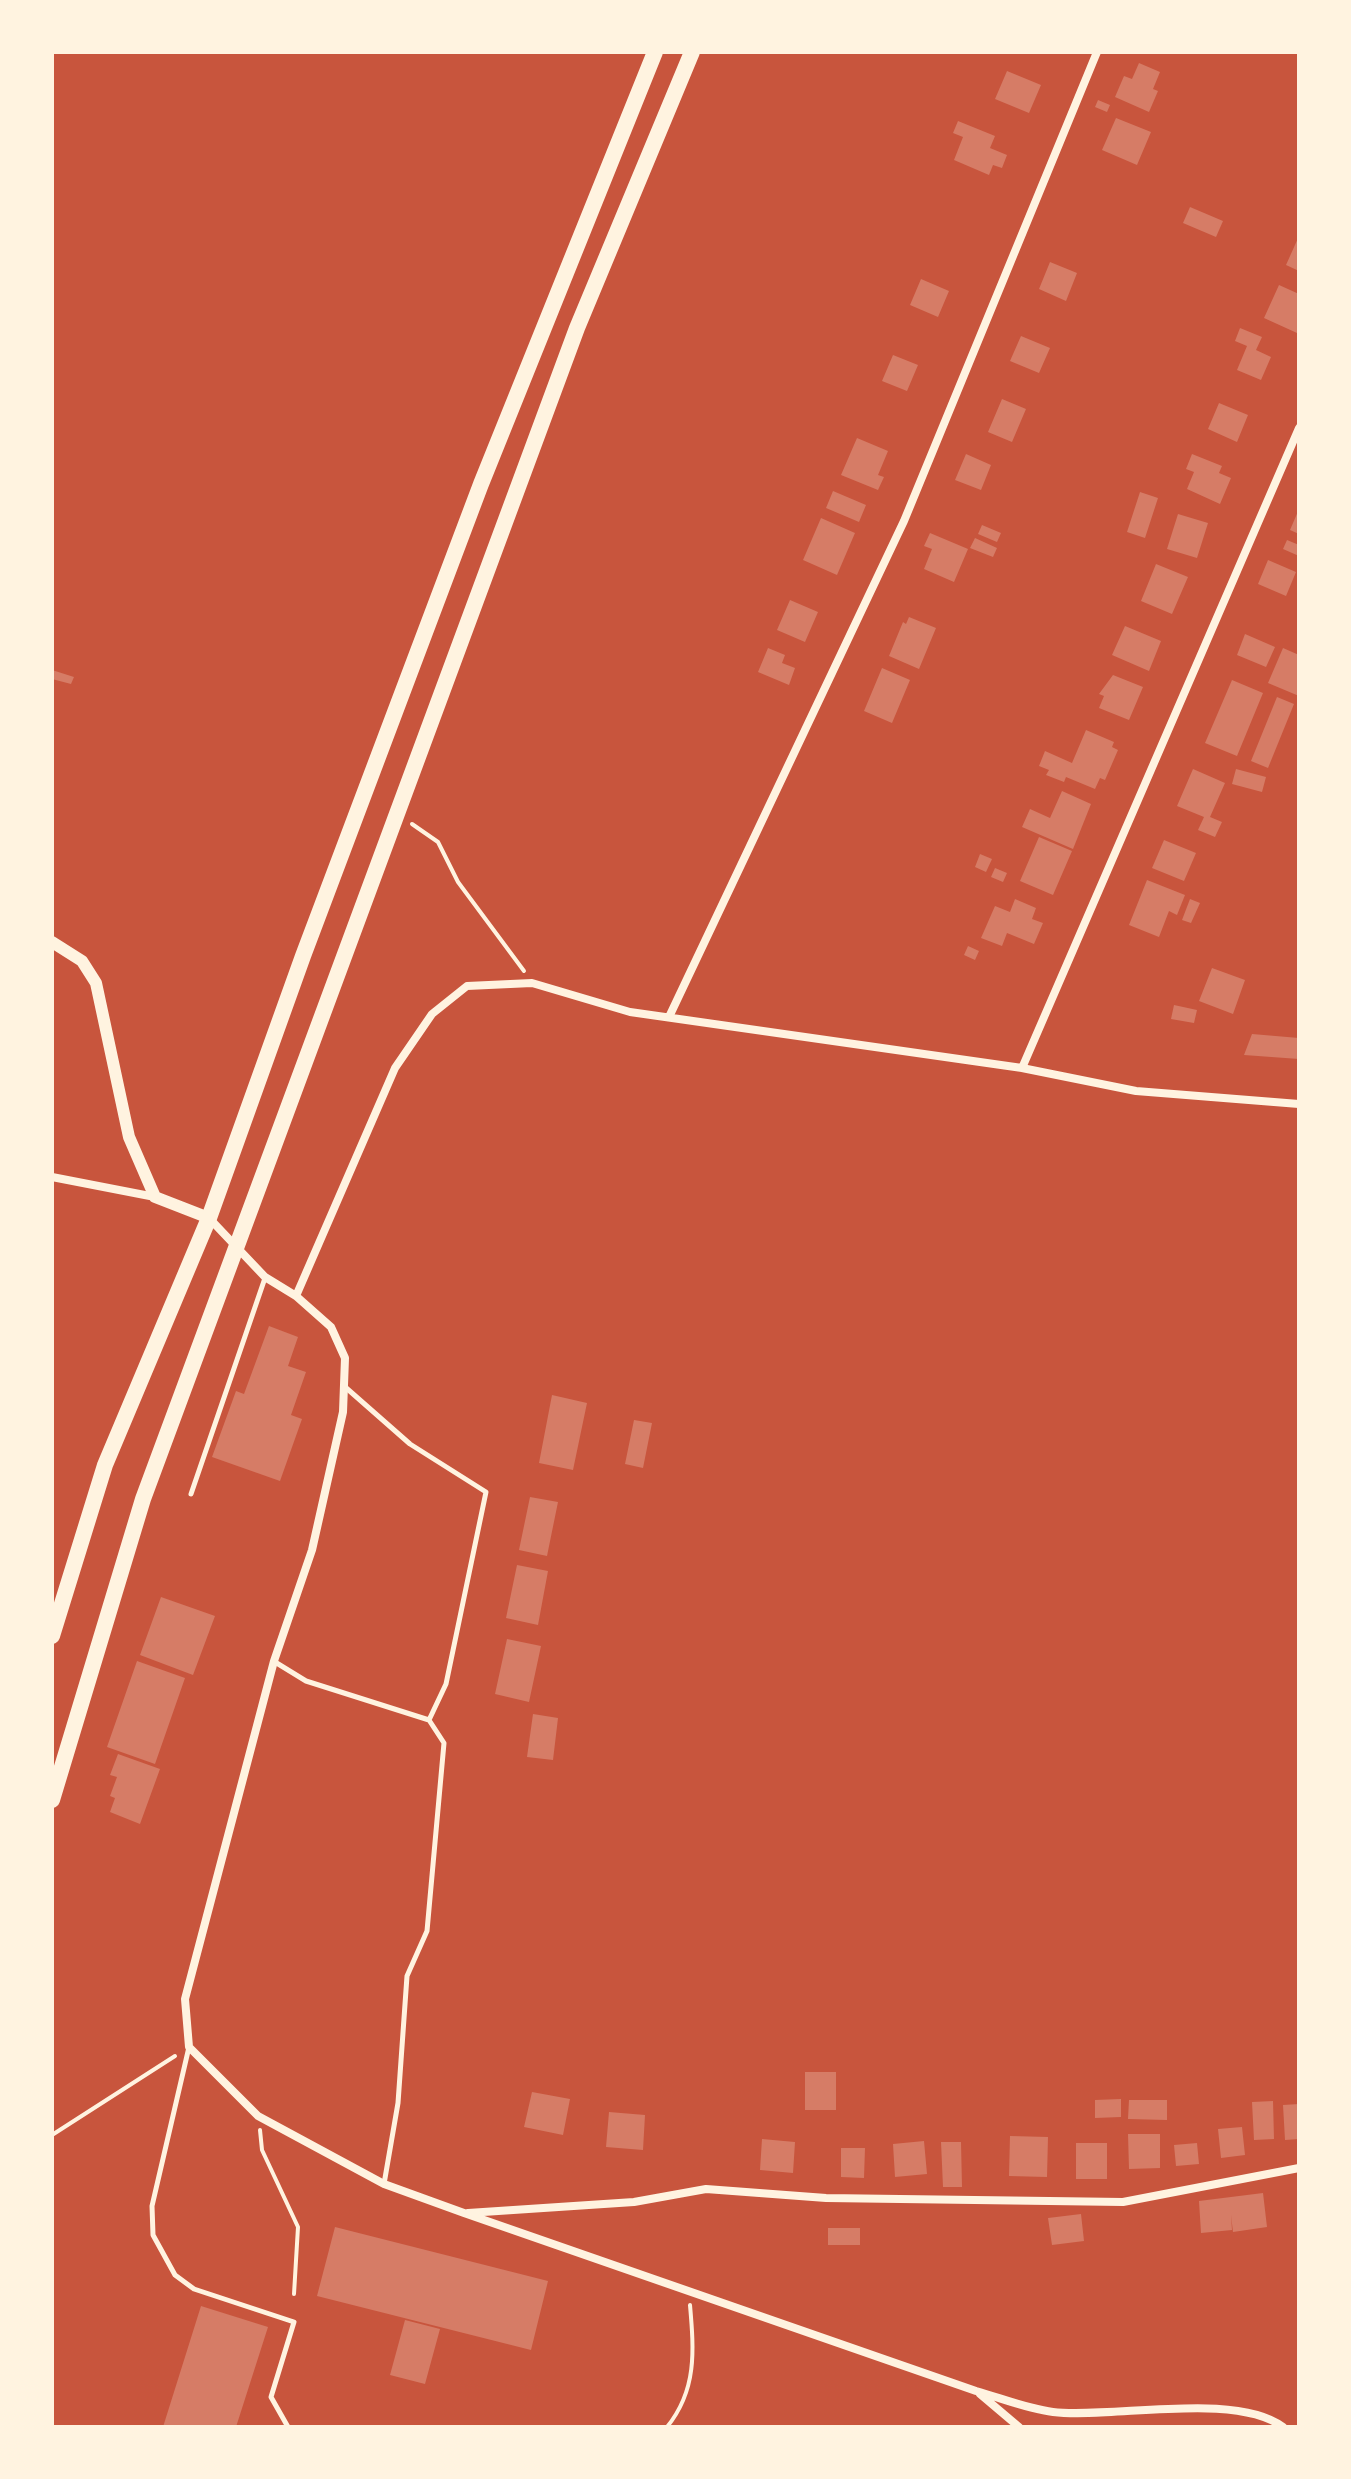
<!DOCTYPE html>
<html>
<head>
<meta charset="utf-8">
<style>
  body { margin:0 }
  #map { position:relative; width:1351px; height:2479px; overflow:hidden; background:#c8553d; font-family:Literata,serif }
  canvas { display:block }
  .frame { position:absolute; inset:0; border:54px solid #fff3e0; pointer-events:none }
</style>
</head>
<body>
<div id="map">
<canvas width="1351" height="2479"></canvas>
<div class="frame"></div>
</div>
<script>
const context = document.querySelector('canvas').getContext('2d');
context.lineJoin = 'round';
function fillPath(path, color) {
  context.fillStyle = color;
  context.fill(path, 'evenodd');
}
function strokePath(path, color, width, dash) {
  context.strokeStyle = color;
  context.lineWidth = width;
  context.lineCap = dash ? 'butt' : 'round';
  context.setLineDash(dash || []);
  context.stroke(path);
}
const building = new Path2D(`
  M1139,63l21,9 -7,17 5,2 -9,21 -34,-15 9,-21 8,3z
  M1007,71l34,14 -12,28 -34,-14z
  M1098,100l12,5 -3,7 -12,-5z
  M1116,118l35,14 -14,33 -35,-15z
  M958,121l37,15 -5,12 17,7 -5,13 -9,-3 -4,10 -35,-15 9,-23 -10,-4z
  M1190,207l33,14 -7,16 -33,-14z
  M1299,236v35l-13,-6z
  M1050,262l27,11 -11,28 -27,-12z
  M921,279l28,12 -11,26 -28,-12z
  M1279,285l20,9 -2,39 -33,-15z
  M1240,328l22,9 -6,13 15,7 -10,23 -24,-10 10,-24 -12,-5z
  M1021,336l29,12 -11,25 -29,-12z
  M893,355l25,10 -11,26 -25,-10z
  M1002,399l24,10 -14,33 -24,-10z
  M1219,403l29,12 -11,27 -29,-13z
  M857,438l31,13 -10,24 6,2 -6,13 -37,-15z
  M966,454l25,11 -10,25 -26,-10z
  M1192,454l30,12 -3,7 12,5 -11,26 -33,-15 7,-17 -8,-3z
  M833,491l33,14 -7,17 -33,-14z
  M1140,492l18,6 -13,40 -18,-6z
  M1299,509v25l-9,-4z
  M1178,514l30,9 -11,35 -30,-9z
  M821,518l34,15 -18,42 -34,-15z
  M982,525l19,8 -4,9 -19,-8z
  M930,533l38,16 -14,33 -30,-13 8,-20 -8,-3z
  M975,538l22,10 -4,9 -23,-9z
  M1287,540l12,5v11l-16,-7z
  M1268,560l28,12 -10,24 -28,-12z
  M1156,564l32,13 -16,37 -31,-13z
  M790,600l28,12 -13,30 -28,-12z
  M909,617l27,11 -17,41 -30,-13 14,-34 3,2z
  M1125,626l36,15 -12,30 -37,-16z
  M1245,634l30,13 -9,20 -29,-12z
  M768,648l17,7 -3,8 13,5 -6,17 -31,-13z
  M1283,648l16,7v41l-31,-13z
  M882,668l28,12 -18,43 -28,-12z
  M52,670l22,7 -3,7 -19,-5z
  M1113,675l30,12 -14,33 -30,-12 5,-12 -5,-2z
  M1232,680l31,13 -26,63 -32,-13z
  M1277,697l17,7 -26,64 -17,-7z
  M1086,730l28,12 -2,5 6,3 -13,30 -5,-2 -5,11 -29,-12 -2,5 -18,-7 3,-5 -10,-4 6,-15 27,12z
  M1193,769l32,14 -15,34 12,5 -7,15 -17,-7 6,-13 -27,-11z
  M1236,769l30,8 -4,15 -30,-8z
  M1062,791l29,13 -18,45 -51,-22 8,-18 20,9z
  M1039,837l33,14 -19,44 -33,-14z
  M1164,840l32,13 -12,28 -32,-13z
  M980,854l12,5 -6,13 -11,-5z
  M995,868l12,5 -4,9 -12,-5z
  M1147,880l38,15 -8,20 -8,-4 -10,26 -30,-12z
  M1015,899l21,9 -4,11 11,4 -9,21 -27,-11 -5,13 -21,-8 14,-32 15,6z
  M1190,899l10,4 -9,20 -9,-3z
  M968,946l11,5 -4,9 -11,-5z
  M1212,968l33,12 -12,34 -34,-13z
  M1174,1005l23,5 -3,13 -23,-4z
  M1252,1034l47,4v21l-55,-4z
  M269,1326l29,11 -10,29 18,6 -15,43 11,4 -22,62 -68,-24 24,-66 8,3z
  M552,1395l35,8 -14,67 -34,-7z
  M634,1420l18,3 -9,45 -18,-4z
  M530,1497l28,5 -11,54 -28,-6z
  M517,1565l31,6 -10,54 -32,-7z
  M161,1597l54,19 -22,59 -53,-20z
  M507,1639l34,7 -12,56 -34,-8z
  M137,1661l48,17 -30,86 -48,-17z
  M533,1714l25,4 -5,42 -26,-3z
  M118,1754l42,15 -20,55 -30,-12 5,-14 -5,-2 7,-19 -7,-2z
  M805,2072h31v38h-31z
  M532,2092l38,7 -7,36 -39,-8z
  M1121,2099v18l-26,1v-18z
  M1129,2100h38v20l-39,-1z
  M1273,2101l1,38 -20,1 -2,-38z
  M1299,2104v35l-14,1 -2,-35z
  M609,2112l36,3 -2,35 -37,-3z
  M1242,2127l3,28 -24,3 -3,-29z
  M1128,2134h32v34l-31,1z
  M1010,2136l38,1 -1,40 -38,-1z
  M762,2139l33,3 -2,31 -33,-3z
  M924,2141l3,33 -32,3 -2,-33z
  M941,2142h20l1,45h-19z
  M1076,2143h31v36h-31z
  M1197,2143l2,21 -23,2 -2,-21z
  M841,2148h24l-1,30 -23,-1z
  M1263,2193l4,34 -34,5 -2,-17 1,15 -31,3 -2,-32z
  M1081,2214l3,27 -32,4 -4,-27z
  M335,2227l213,54 -17,69 -214,-54z
  M828,2228h32v17h-32z
  M201,2306l67,21 -32,100h-73z
  M405,2320l35,9 -15,55 -35,-9z`);
const path = new Path2D(`
  M412,824l26,18 20,40 66,89
  M260,2130l2,20 36,77 -4,67
  M52,2135l123,-79
  M667,2427c30,-37 27,-76 23,-122`);
const service = new Path2D(`
  M344,1386l66,58 76,48 -40,192 -17,36
  M191,1494l74,-216
  M275,1662l31,19 123,39 15,23 -17,188 -20,45 -9,127 -14,81
  M189,2047l-37,159 1,29 22,40 19,14 100,33 -23,75 17,30`);
const minor = new Path2D(`
  M669,1017l235,-496 193,-469
  M1022,1068l277,-640
  M52,1177l103,20
  M209,1218l56,59 31,19 35,31 14,31 -2,54 -31,138 -38,111 -89,338 4,48 69,69 126,68 80,29 512,178c25,7 52,18 77,21 59,7 182,-21 230,15
  M296,1296l99,-228 37,-54 35,-28 65,-3 98,29 392,56 114,23 163,13
  M468,2213l166,-11 72,-13 120,9 297,4 176,-34
  M980,2394l39,33`);
const tertiary = new Path2D(`
  M52,942l30,19 14,22 33,154 26,60 54,21`);
const trunk = new Path2D(`
  M52,1636l53,-171 104,-247 94,-262 178,-472 174,-432
  M52,1800l91,-301 434,-1171 115,-276`);
fillPath(building, '#d67c66');
strokePath(path, '#fff3e0', 4);
strokePath(service, '#fff3e0', 5);
strokePath(minor, '#fff3e0', 8);
strokePath(tertiary, '#fff3e0', 12);
strokePath(trunk, '#fff3e0', 16);
</script>
</body>
</html>
